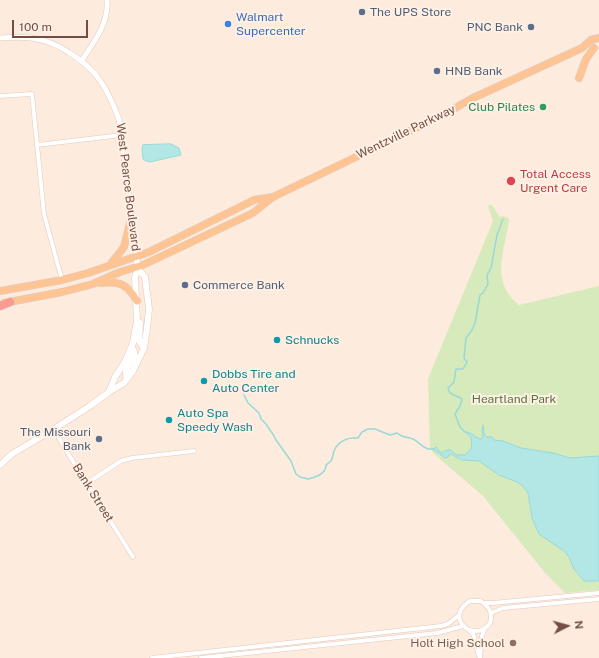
<!DOCTYPE html>
<html>
<head>
<meta charset="utf-8">
<style>
  body { margin:0 }
  #map { position:relative; width:599px; height:658px; overflow:hidden; background:#fdebdd; font-family:"Public Sans",sans-serif }
  canvas { display:block }
  .north { position:absolute; left:547px; top:606px; width:40px; height:40px; -webkit-text-stroke:3px #fff0e5; paint-order:stroke; rotate:84deg; font-size:11px; font-weight:700; line-height:16px; text-align:center; color:#734e45 }
  .north::after { content:''; display:block; margin:auto; width:14px; height:18px; background:#734e45; clip-path:polygon(50% 0,100% 100%,50% 72%,0 100%) }
  .scale { position:absolute; left:12px; top:20px; width:76px; height:18px; box-sizing:border-box; border:2px solid #734e45; border-top:0; padding-left:5px; font-size:12px; line-height:14px; white-space:nowrap; color:#734e45; -webkit-text-stroke:3px #fff0e5; paint-order:stroke }
</style>
</head>
<body>
<div id="map">
<canvas width="599" height="658"></canvas>
<div class="north">N</div>
<div class="scale">100 m</div>
</div>
<script>
const context = document.querySelector('canvas').getContext('2d');
context.lineJoin = 'round';
function fillPath(path, color) {
  context.fillStyle = color;
  context.fill(path, 'evenodd');
}
function strokePath(path, color, width, dash) {
  context.strokeStyle = color;
  context.lineWidth = width;
  context.lineCap = dash ? 'butt' : 'round';
  context.setLineDash(dash || []);
  context.stroke(path);
}
function write(font, color, halo, rows, align = 'center') {
  context.font = font + ' "Public Sans",sans-serif';
  context.lineWidth = 4;
  context.setLineDash([]);
  context.textBaseline = 'middle';
  context.strokeStyle = halo;
  context.fillStyle = color;
  for (const [text, x, y, turn = 0] of rows) {
    context.save();
    context.translate(x, y);
    context.rotate((+turn || 0) * Math.PI / 180);
    context.textAlign = isNaN(turn) ? turn : align;
    if (halo) context.strokeText(text, 0, 0);
    context.fillText(text, 0, 0);
    context.restore();
  }
}
const green = new Path2D(`
  M491,204l9,13 3,-1 5,2 1,2c-4,31 -20,61 10,85l80,-19v304l-34,3 -19,-19 -63,-78 -49,-42 -4,-6 -2,-69 65,-158 -5,-15z`);
const water = new Path2D(`
  M171,144l8,4 2,7 -31,7 -4,-1 -3,-2 -1,-10 1,-4z
  M483,425l1,8 2,4h6l2,3 9,1 18,7 32,5 17,5 29,-2v125h-15l-10,-12 -5,-12 -5,-6 -25,-17 -7,-16 -4,-25 -6,-8 -5,-3 -18,-7 -20,-14 -17,-1 -11,-6 -2,1 -1,2 -3,1 -12,-9 3,-2 4,5 3,1 3,-3 3,1v-2l8,6h8c8,-6 7,-9 6,-18l-6,-5c7,0 10,6 16,7l2,-2 -1,-6z`);
const stream = new Path2D(`
  M244,395l4,8 11,10 2,6 5,5 8,12 2,4 15,21 5,13 4,3 8,2c8,-2 18,-5 18,-14 7,-4 6,-7 8,-14 4,-10 14,-14 24,-13l4,-6 6,-3h7l15,6 7,-2c7,6 9,3 16,6 7,3 11,12 21,10
  M465,432l-5,-5 -5,-13 5,-8 2,-7c-5,-4 -13,-3 -14,-11l6,-6 2,-13h7l4,-7 -3,-4 2,-20 6,-8 3,-7 5,-28 3,-2 5,-9 -1,-9 4,-7 6,-33 6,-16`);
const minor = new Path2D(`
  M0,96l32,-2 12,120 18,66
  M37,145l85,-10
  M54,429l10,18 69,110
  M87,483l34,-22 11,-3 62,-7
  M470,601h11c8,6 12,12 9,22 -16,22 -47,-6 -20,-22z
  M484,603h9l106,-10
  M491,613l12,-5 96,-9
  M470,631l3,2 6,23
  M152,658l289,-32 7,-2 11,-9
  M201,658l236,-25 26,-7
  M480,658l2,-22 3,-8`);
const tertiary = new Path2D(`
  M0,38c12,-1 25,-2 37,1 11,2 22,7 31,13 29,17 39,36 51,67l18,139
  M82,60c12,-18 27,-37 25,-60`);
const secondary = new Path2D(`
  M140,323l-1,18 5,7
  M127,379c-1,-2 -1,-5 -1,-7 2,-10 13,-14 6,-25
  M109,392l6,-15 10,-15 8,-19 4,-22 -2,-44 3,-8 -1,-8
  M0,465l12,-11 42,-25 36,-23 19,-14 15,-9 9,-12 11,-23 3,-20 2,-19 -4,-32 -7,-8`);
const primary = new Path2D(`
  M579,78l7,-19 8,-11
  M110,265l14,-18 8,-32
  M101,283c19,-2 26,1 36,18
  M0,291l62,-11 26,-7 61,-21 105,-52 19,-3
  M4,303l58,-11 31,-8 27,-12 23,-7 110,-52 20,-16 168,-81 32,-18 109,-50 9,-8 8,-2`);
const motorway = new Path2D(`
  M0,306l10,-4`);
const markers = [
  [362,12,4,"#5c6f8a"],
  [228,24,4,"#3f7fe0"],
  [531,27,4,"#5c6f8a"],
  [437,71,4,"#5c6f8a"],
  [543,107,4,"#2e9e5b"],
  [511,181,5,"#e0444e"],
  [185,285,4,"#5c6f8a"],
  [277,340,4,"#0f9aa8"],
  [204,381,4,"#0f9aa8"],
  [169,420,4,"#0f9aa8"],
  [99,439,4,"#5c6f8a"],
  [513,643,4,"#8d6e63"]
];
const serviceNames = [
  ["The UPS Store",370,12],
  ["PNC Bank",523,27,"right"],
  ["HNB Bank",445,71],
  ["Commerce Bank",193,285],
  ["The Missouri",91,432,"right"],
  ["Bank",91,446,"right"]
];
const shopNames = [
  ["Walmart",236,17],
  ["Supercenter",236,31]
];
const leisureNames = [
  ["Club Pilates",535,107]
];
const streetNames = [
  ["Wentzville Parkway",406,132,-26],
  ["West Pearce Boulevard",128,187,83],
  ["Bank Street",93,493,58]
];
const healthNames = [
  ["Total Access",520,174],
  ["Urgent Care",520,188]
];
const cultureNames = [
  ["Schnucks",285,340],
  ["Dobbs Tire and",212,374],
  ["Auto Center",212,388],
  ["Auto Spa",177,413],
  ["Speedy Wash",177,427]
];
const parkNames = [
  ["Heartland Park",514,399]
];
const educationNames = [
  ["Holt High School",505,643]
];
fillPath(green, '#d7eabc');
fillPath(water, '#b2e7e5');
strokePath(water, '#98d9d8', 1);
strokePath(stream, '#98d9d8', 1.5);
strokePath(minor, '#e3c8bd', 5);
strokePath(tertiary, '#e3c8bd', 6);
strokePath(secondary, '#e8c7b9', 7);
strokePath(primary, '#d8cdcb', 8);
strokePath(motorway, '#d8cdcb', 9);
strokePath(minor, '#fff', 4);
strokePath(tertiary, '#fff', 5);
strokePath(secondary, '#fff', 6);
strokePath(primary, '#ffc493', 7);
strokePath(motorway, '#fb9a91', 8);
for (const [x, y, r, color] of markers) {
  const dot = new Path2D();
  dot.arc(x, y, r, 0, 2 * Math.PI);
  context.fillStyle = color;
  context.fill(dot);
  strokePath(dot, '#fff0e5', 1.5);
}
write('12px', '#4e5e75', '#fff0e5', serviceNames, 'left');
write('12px', '#366cbe', '#fff0e5', shopNames, 'left');
write('12px', '#27864d', '#fff0e5', leisureNames, 'right');
write('12px', '#734e45', '#fff0e5', streetNames);
write('12px', '#be3a42', '#fff0e5', healthNames, 'left');
write('12px', '#0d838f', '#fff0e5', cultureNames, 'left');
write('12px', '#55743b', '#fff0e5', parkNames);
write('12px', '#785e54', '#fff0e5', educationNames, 'right');
</script>
</body>
</html>
